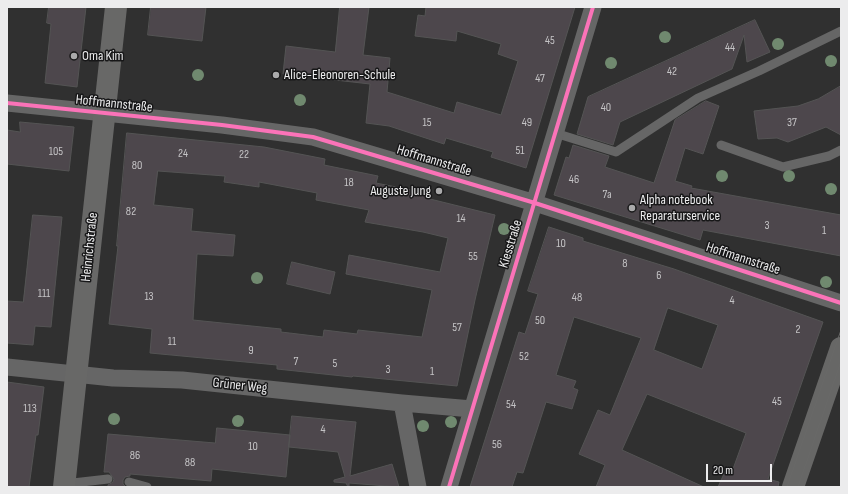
<!DOCTYPE html>
<html>
<head>
<meta charset="utf-8">
<style>
  body { margin:0 }
  #map { position:relative; width:848px; height:494px; overflow:hidden; background:#303030; font-family:"Sofia Sans Condensed",sans-serif }
  canvas { display:block }
  .frame { position:absolute; inset:0; border:8px solid #ececed; pointer-events:none }
  .scale { position:absolute; left:706px; top:464px; width:66px; height:18px; box-sizing:border-box; border:2px solid #ececed; border-top:0; padding-left:5px; font-size:12px; line-height:14px; white-space:nowrap; color:#ececed; -webkit-text-stroke:3px #171718; paint-order:stroke }
</style>
</head>
<body>
<div id="map">
<canvas width="848" height="494"></canvas>
<div class="frame"></div>
<div class="scale">20 m</div>
</div>
<script>
const context = document.querySelector('canvas').getContext('2d');
context.lineJoin = 'round';
function fillPath(path, color) {
  context.fillStyle = color;
  context.fill(path, 'evenodd');
}
function strokePath(path, color, width, dash) {
  context.strokeStyle = color;
  context.lineWidth = width;
  context.lineCap = dash ? 'butt' : 'round';
  context.setLineDash(dash || []);
  context.stroke(path);
}
function write(font, color, halo, rows, align = 'center') {
  context.font = font + ' "Sofia Sans Condensed",sans-serif';
  context.lineWidth = 3;
  context.setLineDash([]);
  context.textBaseline = 'middle';
  context.strokeStyle = halo;
  context.fillStyle = color;
  for (const [text, x, y, turn = 0] of rows) {
    context.save();
    context.translate(x, y);
    context.rotate((+turn || 0) * Math.PI / 180);
    context.textAlign = isNaN(turn) ? turn : align;
    if (halo) context.strokeText(text, 0, 0);
    context.fillText(text, 0, 0);
    context.restore();
  }
}
const building = new Path2D(`
  M49,7h37l-9,80 -32,-4 6,-59 -4,-1z
  M151,7h55l-4,34 -54,-6z
  M340,7h29l-6,48 27,3 -3,34 67,21 3,-11 44,13 17,-54 -20,-7 3,-10 -44,-13 -1,10 -41,-5 3,-21 7,1 1,-9h149l-49,161 -35,-11 2,-5 -47,-14 -2,6 -55,-18 -23,-3 4,-39 -87,-10 3,-28 49,6z
  M755,20l15,32 -23,10 -3,-27 -12,34 -112,53 -7,23 -36,-11 11,-37z
  M841,86v49l-15,-8 -38,15 -11,-4 -19,1 -4,-28 44,-5 20,-7z
  M706,101l13,5 -16,48 -18,-6 -10,33 17,5 -1,2 150,27v41l-138,-26 -3,10 -146,-45 12,-38 3,1 4,-13 36,11 -4,11 49,16 21,-63z
  M20,122l54,5 -5,44 -62,-7v-34l13,2z
  M127,133l137,14 61,12 -1,6 54,11 -2,7 55,11 -1,5 65,16 -20,85 -18,86 -104,-10 -1,1 -75,-8v-4l-127,-12 2,-24 -43,-5 9,-78h-1zM158,171l67,5 -1,6 35,5v-5l58,11 -1,7 53,10 -4,12 58,10 25,6 -8,34 -91,-17 -3,19 86,16 -10,47 -64,-7 -1,4 -33,-4 -1,7 -42,-5v-3l-88,-9 4,-66 36,2 2,-21 -44,-4 2,-22 -39,-4z
  M33,215l29,2 -11,110 -16,-1 -2,19 -26,-2v-42l16,1z
  M549,227l34,11v3l91,28 149,53 -55,157 11,3 -1,5h-60l9,-20 6,2 13,-36 -99,-39 -25,56 82,37h-108l9,-22 -26,-11 19,-44 12,5 31,-77 -67,-21 -18,58 20,6 -3,7 5,2 -6,19 -26,-7 -23,71 -6,-1 -5,15h-42l49,-155 6,2 13,-40 -10,-3zM668,308l50,17 -16,44 -48,-19z
  M292,262l43,10 -5,22 -43,-10z
  M7,382l37,5 -6,48h-2l-7,52h-22z
  M292,416l64,6 -6,54 42,-12 7,23 -50,-4v4h-1l-2,-4 -12,-1v-2l11,-3 -7,-25 -49,-5z
  M217,428l73,7 -4,42 -74,-8 -1,12 -81,-7v2l-5,1 -2,3v4l3,3h-18v-2l5,-3 1,-3 -5,-7h-5l4,-38 107,9z`);
const service = new Path2D(`
  M555,133l61,19 82,-54 61,-27 82,-40
  M721,145l62,22 46,-11 12,-6
  M129,482l18,5
  M64,484l44,-5`);
const minor = new Path2D(`
  M7,103l215,22 91,12 222,66 306,100
  M7,367l106,11 69,2 220,23 70,6
  M402,403l16,84
  M449,487l144,-480`);
const secondary = new Path2D(`
  M64,487l52,-480`);
const primary = new Path2D(`
  M793,487l48,-139`);
const tram = new Path2D(`
  M787,487l54,-157
  M798,487l43,-126`);
const cycleway = new Path2D(`
  M7,103l215,22 91,12 222,66 306,100
  M449,487l144,-480`);
const trees = [
  [665,37],
  [778,44],
  [831,61],
  [611,63],
  [198,75],
  [300,100],
  [722,176],
  [789,176],
  [831,189],
  [504,229],
  [257,278],
  [826,282],
  [114,419],
  [238,421],
  [451,422],
  [423,426]
];
const markers = [
  [74,56,4,"#aaaaab"],
  [276,75,4,"#aaaaab"],
  [439,191,4,"#aaaaab"],
  [632,208,4,"#aaaaab"]
];
const numberNames = [
  ["45",550,41],
  ["44",730,48],
  ["42",672,72],
  ["47",540,79],
  ["40",606,108],
  ["15",427,123],
  ["49",527,123],
  ["37",792,123],
  ["51",520,151],
  ["105",56,152],
  ["24",183,154],
  ["22",244,155],
  ["80",137,166],
  ["46",574,180],
  ["18",349,183],
  ["7a",607,195],
  ["82",131,212],
  ["14",461,219],
  ["3",767,226],
  ["1",824,231],
  ["10",561,244],
  ["55",473,257],
  ["8",625,264],
  ["6",659,276],
  ["111",44,294],
  ["13",149,297],
  ["48",577,298],
  ["4",732,301],
  ["50",540,321],
  ["57",457,328],
  ["2",798,330],
  ["11",172,342],
  ["9",251,351],
  ["52",524,357],
  ["7",296,362],
  ["5",335,364],
  ["3",388,370],
  ["1",432,372],
  ["45",777,402],
  ["54",511,405],
  ["113",30,409],
  ["4",323,430],
  ["56",497,445],
  ["10",253,447],
  ["86",135,456],
  ["88",190,463]
];
const poiNames = [
  ["Oma Kim",82,56],
  ["Alice-Eleonoren-Schule",284,75],
  ["Auguste Jung",431,191,"right"],
  ["Alpha notebook",640,200],
  ["Reparaturservice",640,216]
];
const streetNames = [
  ["Hoffmannstraße",114,104,6],
  ["Hoffmannstraße",434,161,17],
  ["Kiesstraße",511,244,-73],
  ["Heinrichstraße",90,247,-84],
  ["Hoffmannstraße",743,259,18],
  ["Grüner Weg",240,386,6]
];
fillPath(building, '#4d474c');
strokePath(building, '#545454', 1);
strokePath(service, '#666', 9);
strokePath(minor, '#666', 17);
strokePath(secondary, '#686867', 22);
strokePath(primary, '#676766', 22);
strokePath(tram, '#696968', 1);
strokePath(cycleway, '#fb73b8', 4);
context.fillStyle = '#70896f';
for (const [x, y] of trees) {
  context.beginPath();
  context.arc(x, y, 6, 0, 2 * Math.PI);
  context.fill();
}
for (const [x, y, r, color] of markers) {
  const dot = new Path2D();
  dot.arc(x, y, r, 0, 2 * Math.PI);
  context.fillStyle = color;
  context.fill(dot);
  strokePath(dot, '#171718', 1.5);
}
write('12px', '#c4c3c5', null, numberNames);
write('14px', '#ececed', '#171718', poiNames, 'left');
write('14px', '#ececed', '#171718', streetNames);
</script>
</body>
</html>
